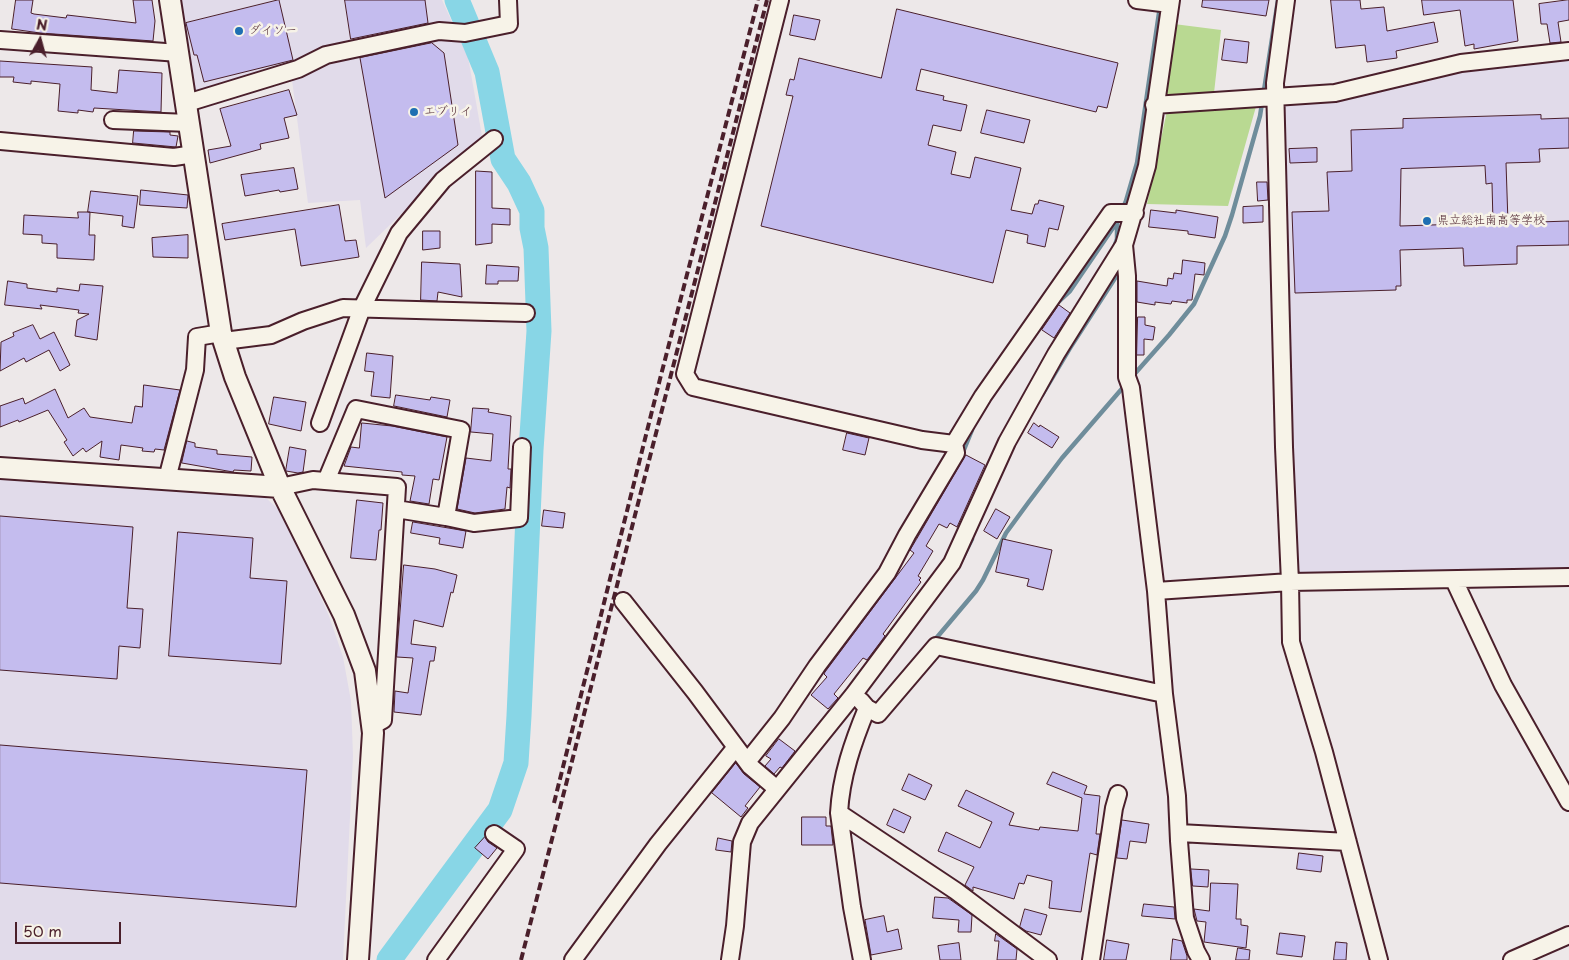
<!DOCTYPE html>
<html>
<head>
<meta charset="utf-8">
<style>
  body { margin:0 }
  #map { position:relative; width:1569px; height:960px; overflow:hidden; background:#ede8e9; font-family:"Playpen Sans",sans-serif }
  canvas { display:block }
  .north { position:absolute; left:15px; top:15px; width:50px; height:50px; -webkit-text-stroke:4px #f7f3e8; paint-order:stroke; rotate:7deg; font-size:14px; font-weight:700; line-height:20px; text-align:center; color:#4a1f2b }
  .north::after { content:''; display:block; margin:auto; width:18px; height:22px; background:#4a1f2b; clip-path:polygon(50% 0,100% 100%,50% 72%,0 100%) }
  .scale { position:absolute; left:15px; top:922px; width:106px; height:22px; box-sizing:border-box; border:2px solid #4a1f2b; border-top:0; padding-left:6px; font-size:15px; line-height:18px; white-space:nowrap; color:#4a1f2b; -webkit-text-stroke:4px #f7f3e8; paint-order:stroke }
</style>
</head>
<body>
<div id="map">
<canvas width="1569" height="960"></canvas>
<div class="north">N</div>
<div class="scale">50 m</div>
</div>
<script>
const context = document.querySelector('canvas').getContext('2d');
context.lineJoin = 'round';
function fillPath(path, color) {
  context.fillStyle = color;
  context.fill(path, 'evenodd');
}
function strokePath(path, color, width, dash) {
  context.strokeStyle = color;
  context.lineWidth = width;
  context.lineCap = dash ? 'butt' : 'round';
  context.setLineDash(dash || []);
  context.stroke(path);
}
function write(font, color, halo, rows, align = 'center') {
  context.font = font + ' "Playpen Sans","Klee One",sans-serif';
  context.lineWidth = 5;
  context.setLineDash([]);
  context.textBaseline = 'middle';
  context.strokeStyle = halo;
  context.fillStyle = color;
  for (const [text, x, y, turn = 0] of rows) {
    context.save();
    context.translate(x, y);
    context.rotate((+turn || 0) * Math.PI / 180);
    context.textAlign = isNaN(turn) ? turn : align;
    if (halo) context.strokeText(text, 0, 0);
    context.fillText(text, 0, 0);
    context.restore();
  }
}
const built = new Path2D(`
  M176,0h266l26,57 14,79 -116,112 -6,-48 -52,3 -16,-123 -97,26z
  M1569,58v513l-273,5 -15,-466 8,-9 174,-32z
  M0,477l265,20 13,12 34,69 17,38 14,41 8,44 2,55 -10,204h-343z`);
const green = new Path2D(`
  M1174,24l47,6 -7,63 -48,3 -3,-4z
  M1257,103l-29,103 -81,-2 20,-93z`);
const stream = new Path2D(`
  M1122,210l4,-9 11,-38 23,-157
  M1115,245l2,-6v-16
  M1055,305l15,-14 47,-69
  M1131,378l38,-43 25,-31 31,-68 7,-21 28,-99 18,-116
  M1042,395l28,-47 49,-76v-3
  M961,457l11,-27
  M960,563l12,-24
  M933,642l43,-51 7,-11 23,-47 22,-30 34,-45 64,-74`);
const river = new Path2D(`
  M389,960l111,-150 16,-47 3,-47 12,-266 8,-119 -3,-83 -4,-20v-17l-13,-28 -16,-24 -16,-87 -30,-72`);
const building = new Path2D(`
  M16,0h17l-2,13 3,1 32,4 1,-3 69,8 -3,-23h19l3,21 -2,20 -113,-8 -28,-4z
  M279,0l14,60 -89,22 -7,-27h-3l-8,-32z
  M345,0h80l3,23 -77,16z
  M1203,0h66l-3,16 -64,-9z
  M1331,0h29l1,9 23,-2 3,24 47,-9 4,20 -42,9 1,7 -30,4 -2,-17 -29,3z
  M1422,0h91l5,41 -44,8v-5l-9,2 -5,-36 -36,5z
  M1569,0v20l-11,2 3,20 -11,1 -3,-19h-6l-2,-20z
  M897,9l221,54 -11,45 -9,-2 -2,6 -175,-43 -5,21 28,6 -1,4 24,5 -6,26 -28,-6 -5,20 28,7 -5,22 19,4 5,-21 46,11 -10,42 21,4 3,-10h3l1,-4 25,6 -6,24 -9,-2 -4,19 -18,-4 1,-8 -22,-5 -13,53 -232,-57 32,-130 -7,-1 4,-16 4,1 5,-22 82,20z
  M794,15l26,5 -5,20 -25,-5z
  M1225,39l24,3 -2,21 -25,-3z
  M432,43l12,10 14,92 -73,53 -25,-140z
  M0,61l92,6 -1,23 26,3 2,-23 43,3 -1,39 -67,-4 -1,4 -15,-2v3l-20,-2 2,-27 -29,-3v3l-18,-2 1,-5h-14z
  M289,90l8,25 -13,3 5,20 -29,6 1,5 -51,14 -2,-13 23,-4 -11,-37z
  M987,110l43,10 -6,23 -43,-10z
  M1541,115v4l28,-1v30l-30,1 1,13 -34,1 2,60 61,-2v24l-52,1v18l-53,2 -1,-18 -63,2 1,36h-5v4l-101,3 -3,-81 37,-1 -2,-39 25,-1 -1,-41 52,-2v-9zM1485,166l1,18 6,-1 1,40 -93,3 1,-57z
  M134,131l36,1v3l8,1 -2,11 -43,-4z
  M1317,148v14l-27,1 -1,-14z
  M294,168l4,21 -18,3 -1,-2 -34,6 -4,-21z
  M476,171l16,1v36l18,1v16l-18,-1v19l-16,2z
  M1257,182h10l1,18 -10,1z
  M141,190l47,5 -1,13 -47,-3z
  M91,191l47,5 -4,32 -12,-2 1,-10 -35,-4z
  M339,205l6,36 11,-1 3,17 -58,9 -6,-37 -70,11 -3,-16z
  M1263,206v16l-20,1v-16z
  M1151,210l25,3v-3l42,7 -3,21 -27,-4v-3l-39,-4z
  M78,212h12l-1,23h6l-1,25 -37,-2v-14l-15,-1v-8l-19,-1 1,-19 54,3z
  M423,231h17v17l-17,2z
  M188,235v23l-35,-1 -1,-19z
  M1183,260l22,3 -1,12 -9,-1 -3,26h-5v3l-15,-2 -1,3 -16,-2v3l-18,-3v-21l30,5 1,-8 5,1 1,-6 7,1z
  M422,262l38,2 2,33 -24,-5 -1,9 -16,-1z
  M487,265l32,2 -1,14h-20v3h-12z
  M8,281l19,3v4l30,4v-4l22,3 1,-7 23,2 -6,54 -22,-4 2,-16 12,-6 -11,-1 1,-3 -39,-5 2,4 -37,-4z
  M1059,305l11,8 -16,25 -12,-8z
  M1138,317h7v8l10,2 -2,13 -9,-1v16h-7z
  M33,325l7,14 14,-7 16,33 -10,6 -11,-21 -23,12 -2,-4 -24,13 1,-29 13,-6 -1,-3z
  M367,353l26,3 -3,42 -19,-2 3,-24 -9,-1z
  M144,385l36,5 -16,60 -9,-1 -1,3 -12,-1 1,-3 -22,-3 -2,15 -19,-3 2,-16 -16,11 -3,-4 -10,8 -9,-14 3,-2 -19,-30 -29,12 -1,-2 -18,7v-21l23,-8 2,6 30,-15 13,29 16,-10 6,9 42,6 3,-17 7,1z
  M396,395l34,5 1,-3 19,3 -3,17 -53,-11z
  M274,397l32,5 -5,29 -32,-7z
  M473,408l16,1 -1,3 23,4 -3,53h3l-1,19 -3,-1 -2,22 -30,4 -18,-4 9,-51 25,3 2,-27 -22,-2z
  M362,423l30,3 55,11 -8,43 -6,-1 -4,25 -19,-3 5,-25 -13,-1v-3l-58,-6 7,-19 8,1z
  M1034,423l5,4 1,-2 19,12 -7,11 -24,-15z
  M847,433l22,5 -4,17 -22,-5z
  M187,441l8,2v4l22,3v4l35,3 -1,14 -17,-1 -1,2 -51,-9z
  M290,447l16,3 -3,22 -5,1 -12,-2z
  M966,455l19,10 -28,62 -7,-4 -3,5 -8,-4 -13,22 7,5 -15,25 3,2 -2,2 2,2 -38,52 2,2 -18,24 -4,-2 -29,36 4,4 -10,11 -17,-14 16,-18 -3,-3 1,-2 89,-119 -4,-3 6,-10z
  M357,500l26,3 -2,27h-2l-3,30 -25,-2z
  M996,509l14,8 -13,22 -13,-8z
  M544,510l21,3 -2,15 -21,-2z
  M0,516l133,11 -6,81 16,1 -3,39 -21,-2 -2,33 -117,-9z
  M413,522l53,9 -3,17 -24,-4 1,-6 -29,-5z
  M178,532l75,6 -3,40 37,3 -6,83 -112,-8z
  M1003,539l49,11 -9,40 -16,-4 2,-7 -33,-7z
  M404,565l31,4 22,6 -4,18 -2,-1 -8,35 -29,-7 -3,24 25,3 -2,14h-4l-9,54 -27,-3 1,-21 13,2 5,-35 -16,-1z
  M779,739l16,12 -13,17 -2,-1 -6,7 -9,-8 6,-7 -5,-3z
  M0,745l307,25 -11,137 -296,-24z
  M736,763l8,11 16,13 -15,19 3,2 -7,9 -29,-24z
  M1053,772l34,14 -3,8 16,2 -4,38h4l-3,21 -7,-2 -9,59 -32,-4 3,-27 -25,-6 -3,9 -5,-1 -5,16 -41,-12v4l-8,-6 9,-18 -36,-16 8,-19 34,16 12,-26 -34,-16 8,-16 48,23 -5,12 30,5 1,-3 38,4 4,-33 -35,-14z
  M909,774l23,11 -7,15 -23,-10z
  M894,809l17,8 -7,16 -17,-8z
  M802,817h24v9h5l2,19h-31z
  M1122,820l27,4 -3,19 -16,-2 -3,18 -10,-1z
  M485,837l3,5 9,6 -9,11 -13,-11z
  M718,838l14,3 -1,11 -15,-2z
  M1299,853l24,3 -2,16 -24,-3z
  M1191,869l18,1 -1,17 -15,-1z
  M1211,883l27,1 -2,35h5v6l7,1 -2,22 -42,-6 2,-20 -9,-1 -3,-12 15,2z
  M935,897l13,1 24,17 -1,17h-13l1,-12 -26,-2z
  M1144,904l30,3 1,12 -33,-3z
  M1025,909l22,6 -6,20 -15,-4 -6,-4z
  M884,916l3,16 11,-3 4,20 -31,6 -6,-35z
  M1280,933l25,3 -3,21 -25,-3z
  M996,934l21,15 -1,11h-19l2,-19h-4z
  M1173,939l9,2 5,15v4h-16z
  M1107,940l22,4 -3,16h-22z
  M1336,942l11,1 -1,17h-12z
  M959,943l2,17h-21l-2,-14z
  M1238,948l12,2 -1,10h-13z`);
const minor = new Path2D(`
  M780,0l-95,374 8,13 229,53 32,4 29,-48 128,-183h24
  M1137,0l33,4
  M1286,0l-11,83 9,364 6,135 279,-5
  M0,40l179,13
  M187,103l111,-34 28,-14 113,-24 26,2 44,-9 -1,-24
  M1154,105l181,-12 126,-30 108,-12
  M113,120l76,3
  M0,141l174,16 20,-3
  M1124,245l3,31v101l4,11 25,203 8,103 13,102 2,45 6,77 11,33 5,9
  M224,341l47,-6 32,-14 40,-13 183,5
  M320,423l42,-115 37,-75 44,-53 51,-41
  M167,479l28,-109 2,-33 24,-4
  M326,481l30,-72 105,21 -15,87 -50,-8
  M280,487l33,-7 84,7 -14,233 -11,6
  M446,517l28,6 45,-5 3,-71
  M1454,580l49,105 66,117
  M1156,591l134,-9 1,60 33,110 55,208
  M623,601l72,91 55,74 27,23
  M861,701l6,7c-14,34 -26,68 -28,105l13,94 10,53
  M867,708l11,6 58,-68 228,48
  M747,762l35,-44 35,-52 70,-93 20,-38 49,-82 -2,-9
  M839,813l117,78 92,69
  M1179,833l169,9
  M436,960l80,-111 -22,-15
  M573,960l85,-116 78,-97
  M730,960l5,-34 7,-84 8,-19 104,-129 98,-131 55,-121 49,-88 68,-109 23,-79 24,-166
  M1091,960l23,-152 4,-14
  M1512,960l57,-25`);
const tertiary = new Path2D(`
  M170,0l51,333 14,44 45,110 64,128 21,56 8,62 -15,227
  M0,468l280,19`);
const rail = new Path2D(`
  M554,803l106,-424 98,-379
  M521,960l246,-960`);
const markers = [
  [239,31,5,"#1f6fb2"],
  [414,112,5,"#1f6fb2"],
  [1427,221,5,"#1f6fb2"]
];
const poiNames = [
  ["ダイソー",249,31],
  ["エブリイ",424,112],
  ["県立総社南高等学校",1437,221]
];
fillPath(built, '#e1dbea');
fillPath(green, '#b9d992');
strokePath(stream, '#6f8d9b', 4.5);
strokePath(river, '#88d6e6', 25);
fillPath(building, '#c4bcee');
strokePath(building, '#4a1f2b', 1);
strokePath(minor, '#4a1f2b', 20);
strokePath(tertiary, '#4a1f2b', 24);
strokePath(minor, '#f7f3e8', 16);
strokePath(tertiary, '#f7f3e8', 20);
strokePath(rail, '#4a1f2b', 4, [8, 4]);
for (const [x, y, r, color] of markers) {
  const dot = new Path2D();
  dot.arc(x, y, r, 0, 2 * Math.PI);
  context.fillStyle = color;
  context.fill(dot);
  strokePath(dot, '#f7f3e8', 2);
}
write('12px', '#4a1f2b', '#f7f3e8', poiNames, 'left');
</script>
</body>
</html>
